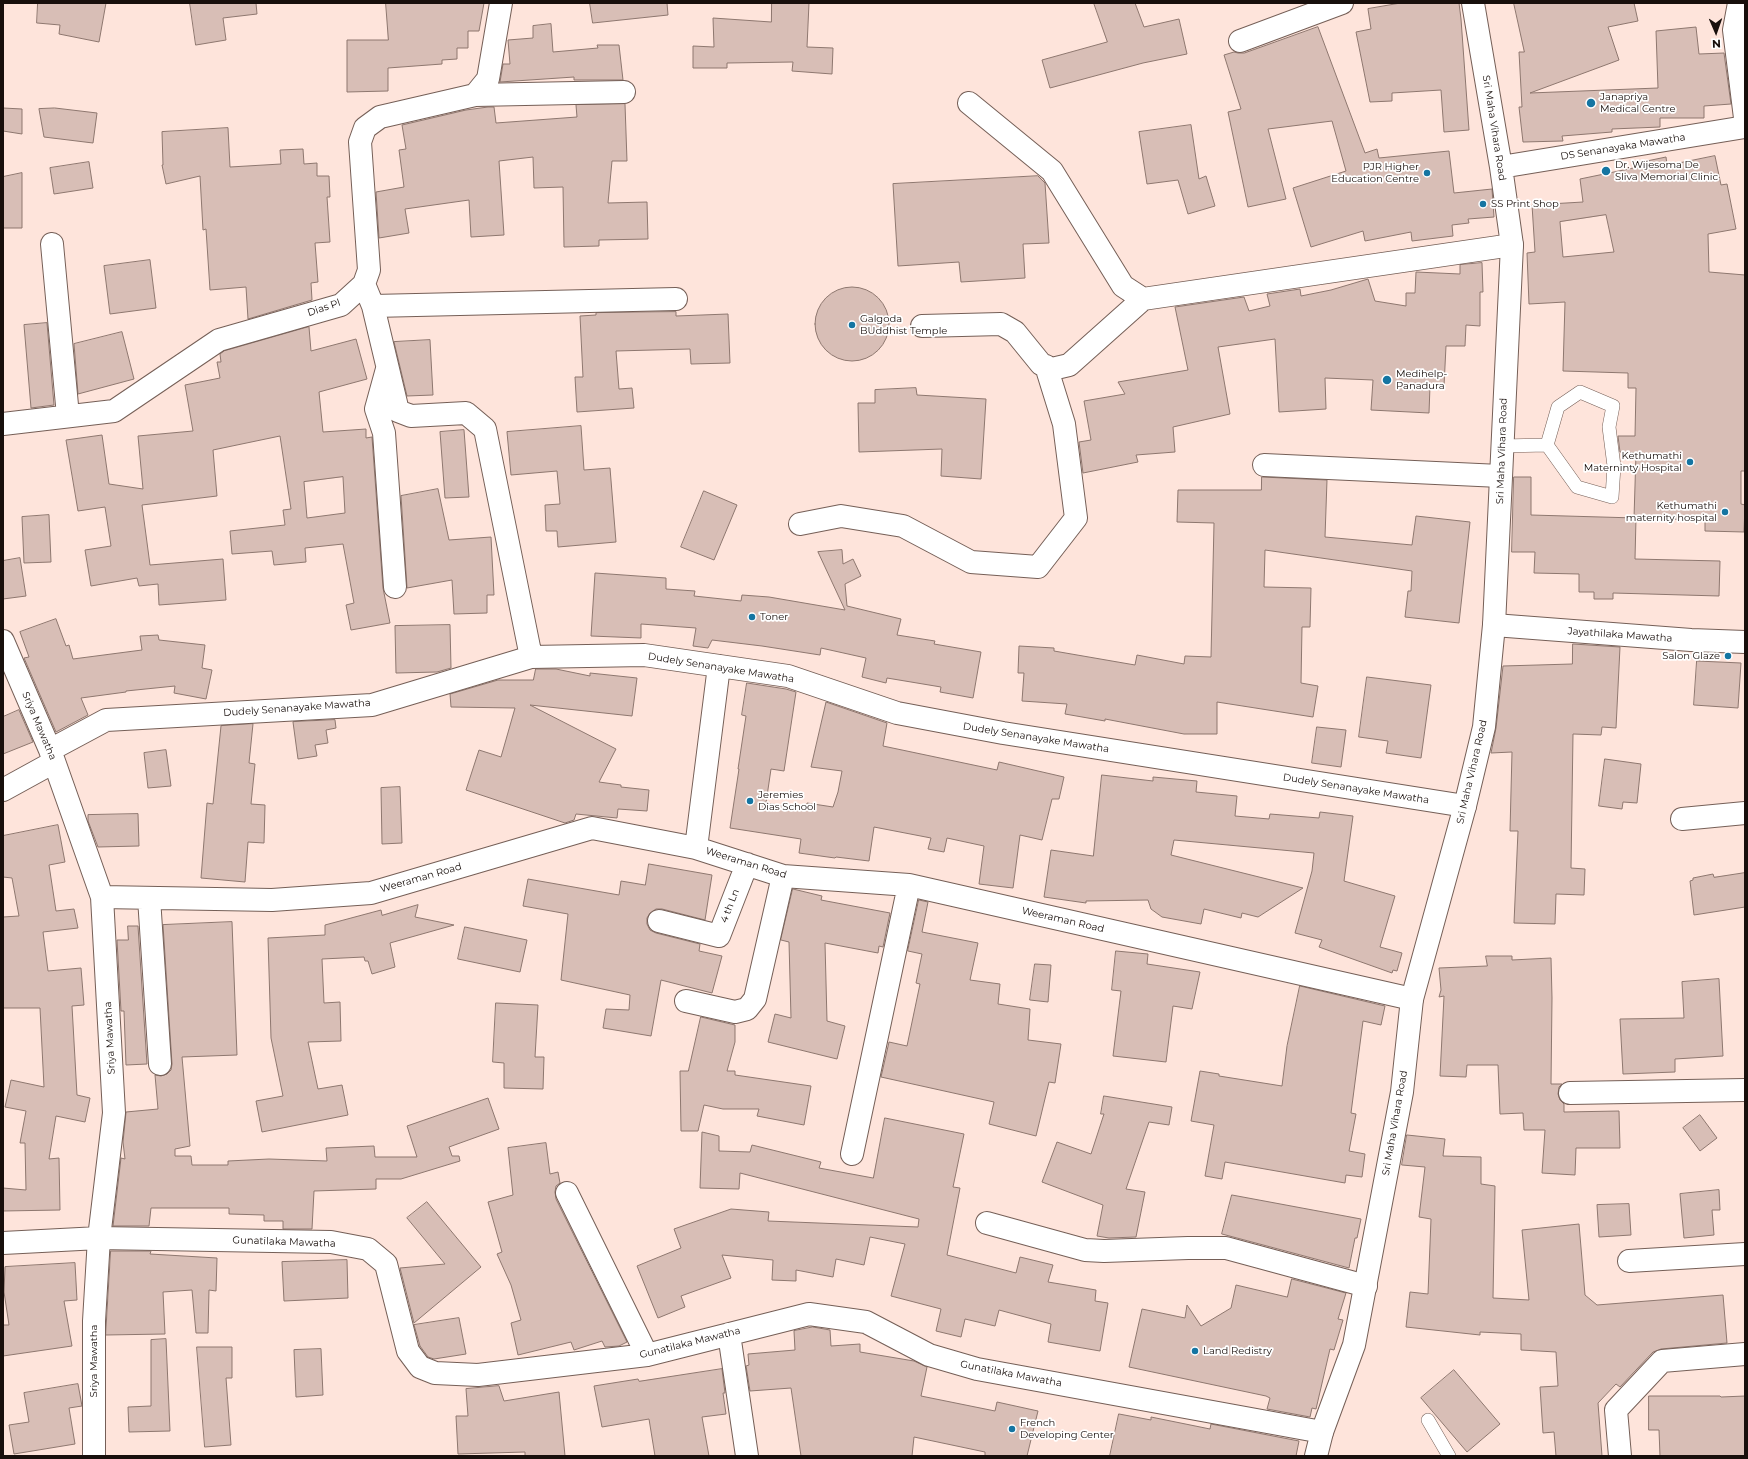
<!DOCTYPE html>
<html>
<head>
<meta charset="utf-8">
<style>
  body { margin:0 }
  #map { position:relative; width:1748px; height:1459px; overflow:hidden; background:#fee4db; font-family:Montserrat,sans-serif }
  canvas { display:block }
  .frame { position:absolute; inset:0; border:4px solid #180f0c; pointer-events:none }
  .north { position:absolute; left:1696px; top:12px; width:40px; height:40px; -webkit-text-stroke:3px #fff; paint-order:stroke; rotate:178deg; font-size:11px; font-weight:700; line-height:16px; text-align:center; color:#180f0c }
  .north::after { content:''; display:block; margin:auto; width:14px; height:18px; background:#180f0c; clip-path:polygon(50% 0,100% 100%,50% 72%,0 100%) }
</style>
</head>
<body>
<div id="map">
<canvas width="1748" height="1459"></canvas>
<div class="frame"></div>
<div class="north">N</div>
</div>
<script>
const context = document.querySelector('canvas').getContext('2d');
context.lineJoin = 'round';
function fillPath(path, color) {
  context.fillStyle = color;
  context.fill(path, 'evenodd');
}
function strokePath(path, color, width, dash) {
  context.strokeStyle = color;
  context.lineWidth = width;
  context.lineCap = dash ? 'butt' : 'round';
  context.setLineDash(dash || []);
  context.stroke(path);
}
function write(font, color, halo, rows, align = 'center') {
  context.font = font + ' Montserrat,sans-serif';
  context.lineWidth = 3.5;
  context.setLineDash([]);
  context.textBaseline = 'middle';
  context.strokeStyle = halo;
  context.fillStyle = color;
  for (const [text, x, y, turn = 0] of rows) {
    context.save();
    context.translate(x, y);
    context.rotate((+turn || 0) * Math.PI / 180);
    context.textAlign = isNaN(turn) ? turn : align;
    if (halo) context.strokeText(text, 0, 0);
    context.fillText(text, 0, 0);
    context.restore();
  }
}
const building = new Path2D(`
  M38,3h68l-7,39 -40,-8 1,-9 -23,-2z
  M190,3h66l1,11 -34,4 3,22 -30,5z
  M386,3h98l-5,28h-11v17h-11v11l-15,1v4l-54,4v23l-41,1v-52h41z
  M590,3h77l1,12 -75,8z
  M772,3h37l-2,44 26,1 -1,26 -40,-3 1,-9 -66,1v5h-34v-22l21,1 -1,-29 58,4z
  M1094,3h41l9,24 35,-8 8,35 -44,9 -93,25 -8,-28 65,-18z
  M1401,3h58l2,16 8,111 -25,2 -3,-42 -49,3v8l-22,1 -14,-70 15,-3 -3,-20z
  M1514,3h120l4,18 -30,6 11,33 -89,33 128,-5 -2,-57 40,-4 3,27 25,-1 7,51 -27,2v12h-44v9l-48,2v3l-50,4 1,5 -40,1 -4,-35h3l-3,-55h5z
  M551,24l2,28 45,-4 -1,-3h22l4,35h-49v-3l-74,5 3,-18h7l-2,-24 25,-2v-12z
  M1318,27l47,126 12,-4 2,9 70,-7 5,42 38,-4 2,28 -26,2 1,4 -17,2 1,11 -41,5 -1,-9 -46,9 -2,-10 -52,16 -18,-59 53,-17 -14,-50 -64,8 18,70 -38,8 -20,-95 13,-3 -17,-54 10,-3 4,1h6z
  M625,104l2,57h-15l-4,42 39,-1 1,37 -49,1v6l-35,1 -1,-60 -29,1 -1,-31 -34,4 5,74 -33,2 -2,-37 -64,9 4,24 -30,5 -3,-46 28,-5 -5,-37 7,-1 -4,-24 64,-15 22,-3h6l2,16 81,-6 -1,-12z
  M3,108l19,1v25l-19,-3z
  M55,108l42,5 -4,30 -49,-6 -5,-28z
  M1191,125l8,54 7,-3 9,30 -27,8 -10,-34 -31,4 -8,-52z
  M228,128l2,39 51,-3 -1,-14 23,-1 1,15 13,-1v13h12l1,21h-3l3,45 -15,1 3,39 -7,1 1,17 -64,19 -2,-32 -36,3 -4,-61 -3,1 -3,-54 -34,8 -4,-19h1l-1,-33z
  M1715,156l6,29 6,-1 9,45 -28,5 1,38 36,3v196h-4v33l4,1 -1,27 -39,-1v-11l-71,-2 2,-65 -16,-1 -2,-16h17l1,-48h-8v-15l-65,-2 2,-69 -36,2 -2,-51 8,-1 -3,-47 51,-3 -3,-23 63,-13 -1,-4 24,-5 1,8zM1606,215l8,37 -51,5 -3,-35z
  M89,162l4,26 -39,6 -4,-26z
  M22,173v55h-19v-51z
  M1038,176l7,7 4,60 -26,1 2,34 -64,4 -2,-20 -61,4 -5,-82z
  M150,260l6,48 -46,6 -6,-48z
  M1482,263l1,29h-3v34l-14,-1 -1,21h-19l-2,40h-14l-1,27 -58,-3 2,-30 -48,-2 1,31 -47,3 -4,-73 -57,8 12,67 -57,13 2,25 -39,3 2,7 -55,11 -4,-31 12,-2 -7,-39 41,-7 -7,-12 70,-12 -13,-63 69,-10 5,14 21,-5 -3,-12 33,-5 1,7 30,-6 37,-11 7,22 31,5v-13h9l1,-21 44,2v-9z
  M815 324a37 37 0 1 1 74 0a37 37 0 1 1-74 0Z
  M676,312v4l52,-2 2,49 -39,1 -1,-15 -74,2 3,38 13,-1 2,20 -57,4 -2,-35h8l-3,-61 16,-1v-2z
  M47,323l7,82 -23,3 -7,-83z
  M309,327l2,24 45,-12 11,40 -48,13 4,40 43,-3v9l6,-1 11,151 7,35 -39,7 -5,-25 8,-2 -11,-59 -38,4 1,14 -32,3 -2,-14 -40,3 -2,-23 55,-6 -2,-15 8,-1 -11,-73 -67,14 4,46 -75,9 8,60 73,-6 3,41 -67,5 -1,-21 -19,2 -2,-8 -46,8 -6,-36 26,-4 -6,-39 -27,4 -12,-71 36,-5 7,49 34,5 -5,-53 55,-5 -8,-46 35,-7 -3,-16h4l-1,-8 4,-3zM343,477l2,36 -38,5 -3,-36z
  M122,332l12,47 -56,15 -4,-50z
  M430,340l3,55 -26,1 -13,-54z
  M916,388l1,7 69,4 -5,80 -40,-3 1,-27 -83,3 -1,-49h17v-13z
  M581,426l3,44 26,-2 6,74 -58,5 -1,-16h-11l-1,-26 15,-1 -3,-33 -46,4 -4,-43z
  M464,430l5,67 -24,1 -5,-66z
  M1262,477l65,3 -2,57 87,8 4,-29 54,6 -11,101 -54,-6 3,-26h3l1,-20 -147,-21 -1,37 47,1 -1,39h-8l-1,56 17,3 -5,31 -96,-15v32h-33l-79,-15v2l-40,-7 2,-10 -45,-3 2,-28h-6l1,-27 35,2v3l81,14 2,-10 47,9 1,-8 26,1 3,-134 -37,-1 1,-32h83z
  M1514,477h17v38l105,3 -1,41 85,2 -1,35 -106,-3v6h-19v-7h-15v-18l-45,-1 1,-21h-23z
  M438,489l11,51 42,-3 3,58h-7v18l-33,1 -2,-34 -45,8 -6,-92z
  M704,491l33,14 -23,55 -33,-13z
  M49,515l2,47 -27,1 -2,-46z
  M842,550l1,14 10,-5 8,17 -16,8 2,22 54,13 -4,16 38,6 -1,3 47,8 -8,46 -33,-6 1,-5 -54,-9 -1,5 -24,-6 4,-19 -45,-10 -1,7 -58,-9 -50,-6 -4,8 -15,-2 3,-18 -55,-4v14l-50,-2 4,-63 71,5v11l29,2 -1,5 47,5 1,-6 27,2 76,13 -27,-58z
  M20,558l6,38 -23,3v-38z
  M56,619l10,27 3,-1 4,14 69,-9 -2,-14 18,-1 1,5 46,5 -3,23 10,2 -6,29 -32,-6 1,-7 -49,5v1l-45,6 7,17 -32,17 -32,-74 5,-1 -9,-25z
  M450,625l1,43 -14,4 -41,1 -1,-47z
  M1573,644l47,3 -4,81 -14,-1 -1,8 -28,-1 -2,134 14,1 -1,26 -28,-1 -1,30 -41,-1 4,-92h-8l2,-79 -21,1 5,-25 7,-62 69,-2z
  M1697,661l44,2 -3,45 -44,-3z
  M536,669h20l34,7v-3l47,5 -5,38 -102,-11 86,44 -17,33 22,3v2l28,3 -2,21 -29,-2 -1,9 -41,-4 -2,6 -9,3 -99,-33 13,-40 22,7 14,-49 -64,-1 -1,-13 48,-14h35z
  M1367,677l64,8 -10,73 -35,-5 2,-12 -29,-4z
  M747,683l39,6 10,3 -12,79 -13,-2 -5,34 40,7 1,-7 26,4 5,-15 4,-21 -31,-4 15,-65 61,21 -4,23 114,24 2,-8 65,15 -5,22h-7l-10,41 -22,-5 -7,53 -34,-4 5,-38 -37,-8 -3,14 -16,-3 3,-11 -57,-11 -5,34 -33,-4 -1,1 -36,-5 2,-14 -71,-11 9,-59h-1l8,-53 -4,-1z
  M19,710l14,32 -30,12v-37z
  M335,720l1,8 -10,2 2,13 -13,2 2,11 -19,3 -5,-37z
  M253,724l-4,39 6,1 -4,40 14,1 -1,38 -16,-1 -3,40 -44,-4 6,-75 6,1 8,-78z
  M1317,727l29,3 -5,37 -29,-4z
  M166,750l5,36 -23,2 -4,-35z
  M1605,759l36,5 -4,39 -14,-1 -1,7 -23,-3z
  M1102,775l51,6v-4l44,4 -1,11 41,4 -2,20 34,3 1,-5 49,4 1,-6 33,4 -9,65 51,15 -15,51 22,6 -5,18 -4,-1 -1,3 -73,-26 3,-7 -27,-7 17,-62 2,-18 -140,-13 -3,15 132,33 -45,29 -16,-4 -1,5 -37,-9 -3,15 -39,-7 -11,-8 -3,-9 -62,1v2l-42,-6 7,-47 42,6z
  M400,787l2,56 -20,1 -1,-56z
  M138,814l1,32 -41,1 -10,-26v-6z
  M58,825l7,37 -16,3 7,46 18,-2 4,19 -35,4 5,39 33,-3 3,37 -12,1 5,89 13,3 -5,24 -29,-6 -7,43 10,-1 1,52 -57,1v-23l23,2 -1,-47h-5l6,-32 -21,-4 6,-27 33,7 -4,-79h-37v-91l16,-1 -7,-38 -9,-1v-41z
  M649,864l63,11 -7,45 -43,-11h-6l-6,4 -3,5v6l3,6 6,3 44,11 -1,7 23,5 -10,37 -51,-13 -10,56 -48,-8 3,-19 23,1 1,-15 -69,-15 7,-66 -45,-8 5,-27 91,16 2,-14 24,4z
  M1745,873v34l-51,8 -4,-34 3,-1v-2l20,-4 1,3z
  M793,889l29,7 -1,4 69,13 -7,34 -4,-1 -1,7 -53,-10 2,78 18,5 -8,33 -69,-17 7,-28 16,4 -2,-76 -8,-2z
  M919,900l9,2 -6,30 56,11 -8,37 30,4 -2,20 32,5 -2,31 33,4 -6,39 -6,-1 -13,54 -47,-12 5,-22 -113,-25 8,-35 18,4 13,-62 -4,-1 6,-29 -14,-3z
  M418,905l-3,12 39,8 -64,18 5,24 -23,7 -4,-13h-3l-1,-4 -42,2 2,44 16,-1 1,39 -33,1 10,47 24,-4 6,30 -86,17 -6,-31 27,-5 -12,-58 -3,-100 57,-3v-10l56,-15 1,5z
  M232,922l5,133 -55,2 8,89 -15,3v7h16l1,9h36v-4l41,-2 58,2 -1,-13 48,-2 1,11h42l-10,-31 81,-28 11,31 -50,18 3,9h7l1,5 -59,18h-25v10l-62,2 -2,38h-29v-8h-19v-6l-35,-1v-6h-78l-2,18h-36l8,-68 4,1 -2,-17 3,-30 32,-3 -3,-34 6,1 6,-2 4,-4 1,-6 -9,-139z
  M128,926h10l9,138 -21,1 -2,-54h-3l-4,-71h11z
  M465,927l62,13 -7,32 -62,-13z
  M1116,951l32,3 -1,10 53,8 -8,37 -19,-3 -7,56 -53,-6 8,-65 -9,-1z
  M1486,956h26v4l39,-2 1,40 -1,86h11l-3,3 -1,7 2,6 4,4v8l55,-1 1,37h-44l-1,27 -33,-2 3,-43h-21l-1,-17 -23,1 -2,-49h-31l-1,12 -26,-1 4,-80 -5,1 2,-7 -2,-22 48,-2z
  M1035,964l16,1 -3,37 -18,-2z
  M1719,979l4,77 -48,3v13l-52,2 -3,-55 64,-1 -2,-36z
  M1300,986l85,20 -4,19 -18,-4 -12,92 5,1 -7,37 16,3 -3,23 -16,-2 -1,8 -120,-21 -3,17 -17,-3 9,-51 -23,-4 9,-50 19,3v2l63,10 5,-40z
  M496,1003l42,2 -3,52h9l-1,32 -39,-1v-25l-11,-1z
  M701,1017l34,8v17l-8,29h8v4l76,11 -7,39 -47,-9 2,-7h-36l-19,-4 -6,26h-17l-1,-60h8z
  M1104,1096l68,11 -3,18 -20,-3 -23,67 19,3 -9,45 -27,1 -12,-2 6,-31 -61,-23 15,-40 34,12 13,-40h-3z
  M1700,1115l17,23 -17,13 -17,-23z
  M885,1118l79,16 -11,53 7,1 -13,67 69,18 4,-16 33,8 -5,17 48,8 -1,11 13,2 -8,48 -52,-9 3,-18 -52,-14 -4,16 -30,-7 -4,18 -25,-6 5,-22 -50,-13 14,-52 -35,-7 -6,28 -28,-6 -3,18 -37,-7v11l-24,-1 1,-20 -51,-5 9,23 -50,18 4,11 -27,11 -21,-52 44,-18 -7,-19 57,-20 38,3 -1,9 150,6 1,-8 -179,-46 -1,16 -39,-1 2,-56 17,4v15l31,1 2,-7 69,17 -2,6 54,10z
  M1407,1135l38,4 -2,17 38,1v27l14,2 -2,112 36,2 -7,-70 57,-6 6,71 12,10 126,-10 4,48 -66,6 -8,3 -33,35 -4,-3 -18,19 4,53h-46l-2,-24 -11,1 -3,-46 18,-1 -2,-34 -35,-2v-16l-41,-2v3l-74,-8 4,-35 18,2 3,-75 -12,-2 6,-50 -23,-2z
  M546,1143l4,31 8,-2 2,11 -4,3 -1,6 1,7 71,143 -8,4 -14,1 -3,-6 -28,9 -3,-8 -53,13 -7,-32 10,-3 -10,-35 -14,-31 5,-2 -14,-50 25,-7 -5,-47z
  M1719,1190l1,20h-8l2,25 -30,3 -4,-44z
  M1232,1195l129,24 -4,19h-2l-6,30 -127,-34z
  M427,1202l54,65 -67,56 -14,-55 45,-4 -38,-46z
  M1629,1204l2,31 -32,2 -2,-32z
  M111,1251h40l-1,3 67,4 -1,33 -7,-1 -1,43h-12l-4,-43 -29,2 2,42 -59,1z
  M347,1260l1,38 -64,3 -2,-39z
  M75,1263l2,37 -13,1 8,45 -69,10v-31h6l-5,-33 1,-25z
  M1292,1279l54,14 -8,26 5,1 -9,30 -4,-1 -14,60 -4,-1 -2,9 -43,-8 3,-11 -4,-2 -137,-29 13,-58 43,9 2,-13 14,21 30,-18 5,-23 51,12z
  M459,1318l7,36 -32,5 -6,-2 -8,-11 -6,-21z
  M813,1327l17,3 1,16 29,-2v8l54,9 13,6 -6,29 74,15 2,-9 41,9 -11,45h-42v-4l-71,-15 -2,19h-111l-10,-68 -41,3 -4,-25 3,-1 -1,-11 47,-4 -1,-19z
  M166,1339l4,92 -41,1 -1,-25 23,-1v-66z
  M197,1347h35v31h-6l5,67 -26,2z
  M321,1349l2,46 -27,2 -2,-47z
  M722,1369l3,24h-2l3,21 -24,3 7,39h-54l-6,-37 -47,8 -8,-41 44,-7 1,2z
  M1454,1370l46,54 -33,28 -46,-54z
  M78,1384l4,22 -13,2 6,36 -61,10 -5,-29 20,-3 -5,-29z
  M499,1386l5,15 55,-9 6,64h-40v-4l-67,2 -2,-38h12l-2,-27z
  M1649,1396h71l1,1 24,-1v60h-85l-1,-26h-10z
  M1119,1414l32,6v-3l59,12 1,-5 88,17 -3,15h-186z`);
const lane = new Path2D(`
  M1502,446l45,-1 11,-38 22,-15 33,14 -4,21 5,39 -2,31 -35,-10 -30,-42
  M1428,1420l21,36`);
const street = new Path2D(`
  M1739,3l-5,27 11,88
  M1240,41l102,-38
  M475,95l149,-3
  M969,103l83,68 71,115 20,13 369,-54
  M52,244l16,172
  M364,284l9,22 25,105 13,5 55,-3 19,16 46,228
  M373,306l303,-7
  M922,326l79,-2 14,8 26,32 11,5 17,-4 74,-66
  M387,369l-11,40 8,24 11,154
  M3,424l111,-13 105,-71 122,-35 23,-21 5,-14 -9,-128 5,-14 15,-11 95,-22 13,-16 13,-76
  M1264,465l236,11
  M800,524l41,-8 62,10 68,36 67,5 38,-49 -12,-94 -18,-58
  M1494,625l197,15 54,2
  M3,641l47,109 52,147 12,216 -15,125 -5,83v135
  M50,750l56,-30 266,-15 159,-48 113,-2 144,21 109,37 106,20 462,73
  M3,790l51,-28
  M1682,819l63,-6
  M696,848l23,-182
  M102,897l170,3 99,-7 221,-65 104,20 87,28 126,9 503,114
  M149,898l11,166
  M659,921l60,15 28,-72
  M686,1001l49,11 12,-3 8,-10 28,-123
  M1570,1093l175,-3
  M852,1154l57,-269
  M567,1193l80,162
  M987,1223l98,27 19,1 84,-3h38l140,38
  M3,1243l96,-5 232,4 37,7 18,15 22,87 12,16 15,6 43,2 169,-20 162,-41 57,8 63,33 48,14 345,63
  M1629,1261l116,-7
  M729,1334l18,122
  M1620,1456l-4,-46 46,-49 83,-7`);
const secondary = new Path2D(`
  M1501,167l244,-40
  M1316,1456l6,-24 32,-87 48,-253 10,-93 53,-193 19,-79 10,-102 18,-380 -11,-78 -28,-164`);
const markers = [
  [1591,103,5,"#1475a2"],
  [1606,171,5,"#1475a2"],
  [1427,173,4,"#1475a2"],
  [1483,204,4,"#1475a2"],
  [852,325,4,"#1475a2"],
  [1387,380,5,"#1475a2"],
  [1690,462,4,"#1475a2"],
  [1725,512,4,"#1475a2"],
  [752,617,4,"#1475a2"],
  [1728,656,4,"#1475a2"],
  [750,801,4,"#1475a2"],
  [1195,1351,4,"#1475a2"],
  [1012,1429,4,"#1475a2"]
];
const poiNames = [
  ["Janapriya",1600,97],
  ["Medical Centre",1600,109],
  ["Dr. Wijesoma De",1615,165],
  ["Sliva Memorial Clinic",1615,177],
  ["PJR Higher",1419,167,"right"],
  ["Education Centre",1419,179,"right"],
  ["SS Print Shop",1491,204],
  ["Galgoda",860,319],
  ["BUddhist Temple",860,331],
  ["Medihelp-",1396,374],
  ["Panadura",1396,386],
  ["Kethumathi",1682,456,"right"],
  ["Materninty Hospital",1682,468,"right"],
  ["Kethumathi",1717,506,"right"],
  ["maternity hospital",1717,518,"right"],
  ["Toner",760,617],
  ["Salon Glaze",1720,656,"right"],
  ["Jeremies",758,795],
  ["Dias School",758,807],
  ["Land Redistry",1203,1351],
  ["French",1020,1423],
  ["Developing Center",1020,1435]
];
const streetNames = [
  ["Sri Maha Vihara Road",1494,128,81],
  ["DS Senanayaka Mawatha",1623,147,-9],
  ["Dias Pl",324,308,-19],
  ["Sri Maha Vihara Road",1502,451,-88],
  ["Jayathilaka Mawatha",1620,635,4],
  ["Dudely Senanayake Mawatha",721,668,9],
  ["Dudely Senanayake Mawatha",297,708,-4],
  ["Sriya Mawatha",39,726,67],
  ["Dudely Senanayake Mawatha",1036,738,9],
  ["Sri Maha Vihara Road",1472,772,-77],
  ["Dudely Senanayake Mawatha",1356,789,9],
  ["Weeraman Road",746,863,17],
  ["Weeraman Road",421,878,-16],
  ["4 th Ln",730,906,-69],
  ["Weeraman Road",1063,920,13],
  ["Sriya Mawatha",110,1038,-93],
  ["Sri Maha Vihara Road",1395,1123,-80],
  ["Gunatilaka Mawatha",284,1242,2],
  ["Gunatilaka Mawatha",690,1343,-14],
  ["Sriya Mawatha",94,1361,-90],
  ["Gunatilaka Mawatha",1011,1374,11]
];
fillPath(building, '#d8beb6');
strokePath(building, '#8e776f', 1);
strokePath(lane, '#755f57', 14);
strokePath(street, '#755f57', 24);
strokePath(secondary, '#755f57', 24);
strokePath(lane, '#fff', 13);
strokePath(street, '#fff', 22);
strokePath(secondary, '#fff', 22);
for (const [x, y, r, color] of markers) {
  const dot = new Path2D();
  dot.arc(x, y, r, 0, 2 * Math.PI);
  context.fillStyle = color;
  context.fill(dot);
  strokePath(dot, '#fff', 1.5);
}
write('10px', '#180f0c', '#fff', poiNames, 'left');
write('10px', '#180f0c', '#fff', streetNames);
</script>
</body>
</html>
